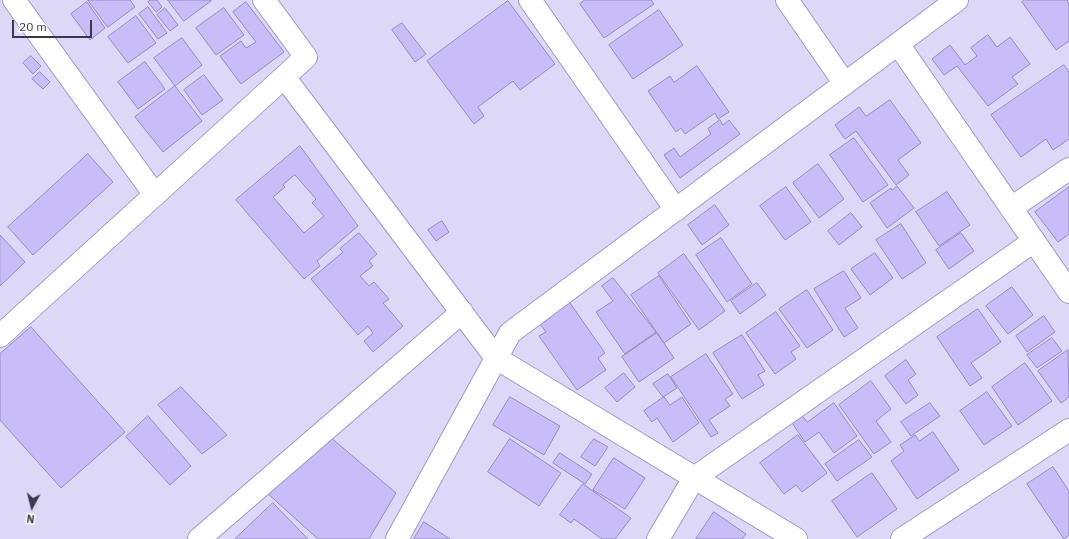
<!DOCTYPE html>
<html>
<head>
<meta charset="utf-8">
<style>
  body { margin:0 }
  #map { position:relative; width:1069px; height:539px; overflow:hidden; background:#ddd8f7; font-family:"IBM Plex Sans",sans-serif }
  canvas { display:block }
  .north { position:absolute; left:12px; top:487px; width:40px; height:40px; -webkit-text-stroke:3px #fefefe; paint-order:stroke; rotate:187deg; font-size:11px; font-weight:700; line-height:16px; text-align:center; color:#3c384c }
  .north::after { content:''; display:block; margin:auto; width:14px; height:18px; background:#3c384c; clip-path:polygon(50% 0,100% 100%,50% 72%,0 100%) }
  .scale { position:absolute; left:12px; top:20px; width:80px; height:18px; box-sizing:border-box; border:2px solid #3c384c; border-top:0; padding-left:5px; font-size:12px; line-height:14px; white-space:nowrap; color:#3c384c; -webkit-text-stroke:3px #fefefe; paint-order:stroke }
</style>
</head>
<body>
<div id="map">
<canvas width="1069" height="539"></canvas>
<div class="north">N</div>
<div class="scale">20 m</div>
</div>
<script>
const context = document.querySelector('canvas').getContext('2d');
context.lineJoin = 'round';
function fillPath(path, color) {
  context.fillStyle = color;
  context.fill(path, 'evenodd');
}
function strokePath(path, color, width, dash) {
  context.strokeStyle = color;
  context.lineWidth = width;
  context.lineCap = dash ? 'butt' : 'round';
  context.setLineDash(dash || []);
  context.stroke(path);
}
const building = new Path2D(`
  M88,0h42l5,7 -27,20z
  M151,0h6l5,7 -6,5 -8,-10z
  M168,0h43v1l-27,20z
  M585,0h66l3,4 -50,34 -24,-34z
  M1025,0h42l2,4v37l-13,9 -34,-48z
  M508,1l47,63 -35,26 -7,-9 -35,26 6,9 -10,8 -47,-63z
  M87,2l18,26 -15,12 -19,-26z
  M246,2l38,50 -43,32 -21,-28 21,-15 5,7 10,-6 -23,-30z
  M148,7l19,26 -9,6 -19,-25z
  M165,8l13,17 -8,6 -13,-16z
  M224,8l20,27 -28,20 -20,-27z
  M659,10l24,35 -50,34 -24,-34z
  M136,16l20,27 -28,20 -20,-26z
  M402,23l24,31 -11,8 -23,-32z
  M988,35l9,12 13,-10 20,27 -18,13 6,7 -30,22 -31,-40 -13,9 -12,-16 18,-14 15,20 12,-9 -6,-8z
  M182,38l20,27 -27,21 -21,-28z
  M31,56l10,10 -8,8 -10,-11z
  M145,62l20,27 -27,20 -20,-27z
  M1064,65l5,7v67l-16,11 -7,-11 -25,18 -30,-42z
  M697,66l32,46 -11,7 -3,-6 -30,21 -4,-6 -5,4 -28,-41 22,-15 4,6z
  M40,72l10,10 -7,7 -11,-10z
  M204,75l19,25 -21,15 -18,-25z
  M175,86l27,35 -39,31 -28,-35z
  M890,100l31,43 -23,17 11,15 -13,10 -40,-54 -11,8 -10,-14 24,-18 7,9z
  M720,120l3,5 6,-5 11,14 -60,44 -16,-23 10,-7 6,9 31,-23 -3,-5z
  M854,138l34,47 -25,17 -33,-47z
  M300,146l58,80 -41,35 3,5 -16,13 -68,-79zM295,175l21,24 -4,4 12,13 -20,17 -31,-36 12,-10 -2,-2z
  M88,154l25,28 -80,73 -25,-28z
  M818,164l26,35 -25,19 -26,-35z
  M897,186l17,22 -27,20 -17,-25 21,-15 1,2z
  M786,187l25,35 -26,18 -25,-34z
  M1069,187v47l-11,8 -23,-30z
  M947,192l23,33 -31,21 -23,-34z
  M715,205l14,20 -27,20 -14,-20z
  M851,213l11,14 -23,18 -11,-14z
  M442,221l7,11 -13,9 -8,-11z
  M901,224l25,39 -24,16 -26,-39z
  M359,233l18,21 -8,7 4,5 -13,10 9,10 5,-4 15,17 -6,4 20,23 -30,26 -9,-11 9,-8 -5,-7 -10,9 -47,-56 32,-27 -3,-3z
  M961,233l13,18 -25,18 -13,-19z
  M0,235l25,27 -25,24z
  M721,238l31,46 -25,18 -31,-47z
  M875,253l18,25 -23,17 -19,-26z
  M684,254l41,57 -26,19 -41,-57z
  M844,271l17,27 -16,10 13,20 -14,9 -30,-48z
  M659,276l32,48 -27,19 -33,-48z
  M613,278l43,54 -31,22 -29,-42 17,-11 -11,-15z
  M757,283l9,12 -26,19 -9,-13z
  M1012,287l21,28 -25,19 -22,-28z
  M807,290l26,40 -26,18 -28,-39z
  M570,303l35,50 -7,5 8,12 -29,20 -38,-54 7,-4 -6,-8z
  M978,309l23,33 -30,21 11,15 -12,8 -33,-49z
  M776,312l24,34 -9,6 5,7 -21,15 -29,-41z
  M1044,316l11,16 -28,20 -11,-16z
  M31,327l94,105 -64,56 -61,-68v-66z
  M657,333l17,25 -35,24 -17,-25z
  M742,335l23,36 -7,4 6,10 -22,14 -29,-46z
  M1052,338l10,13 -25,17 -10,-13z
  M1068,350l1,47 -8,6 -23,-32z
  M706,354l27,40 -8,5 5,7 -21,14 9,13 -7,4 -40,-60z
  M906,360l10,14 -8,6 10,15 -12,9 -21,-28z
  M1025,363l27,38 -34,24 -26,-38z
  M624,373l11,14 -18,15 -12,-14z
  M668,374l9,14 -14,9 -10,-13z
  M871,381l20,28 -15,12 15,21 -17,12 -35,-49z
  M181,387l46,48 -25,19 -44,-49z
  M987,392l25,34 -28,19 -24,-34z
  M510,397l50,29 -16,29 -51,-30z
  M664,397l6,8 12,-8 17,26 -26,19 -16,-24 -5,4 -8,-11z
  M834,403l23,33 -23,17 -15,-21 -14,10 -15,-22 11,-6 6,8z
  M930,403l10,13 -29,20 -10,-14z
  M148,416l43,50 -21,19 -44,-48z
  M933,432l26,38 -42,29 -26,-38 13,-10 -4,-6 15,-10 4,6z
  M798,435l29,38 -25,19 -6,-7 -12,9 -24,-31z
  M329,436l67,57 -27,46h-51l-51,-46z
  M510,439l51,34 -22,33 -51,-34z
  M594,439l14,8 -13,19 -14,-9z
  M859,440l13,17 -35,24 -12,-17z
  M560,453l32,21 -7,10 -32,-21z
  M614,458l31,20 -20,31 -32,-19z
  M1053,467l16,24v44l-5,4 -37,-55z
  M872,473l25,36 -40,28 -25,-36z
  M583,484l48,34 -16,21h-13l-28,-20 -3,4 -11,-8z
  M273,503l35,36h-73z
  M714,512l32,22 -4,5h-46z
  M424,522l26,17h-36z`);
const minor = new Path2D(`
  M14,0l141,195
  M530,0l146,210
  M787,0l58,84
  M898,44l171,248
  M285,78l211,280 300,181
  M1011,208l58,-39
  M0,336l306,-279 -42,-57
  M199,539l263,-227
  M397,539l113,-206 447,-333
  M658,539l36,-61 340,-237
  M902,539l167,-109`);
fillPath(building, '#c8bdf8');
strokePath(building, '#948bba', 1);
strokePath(minor, '#a198c8', 24);
strokePath(minor, '#fff', 22);
</script>
</body>
</html>
